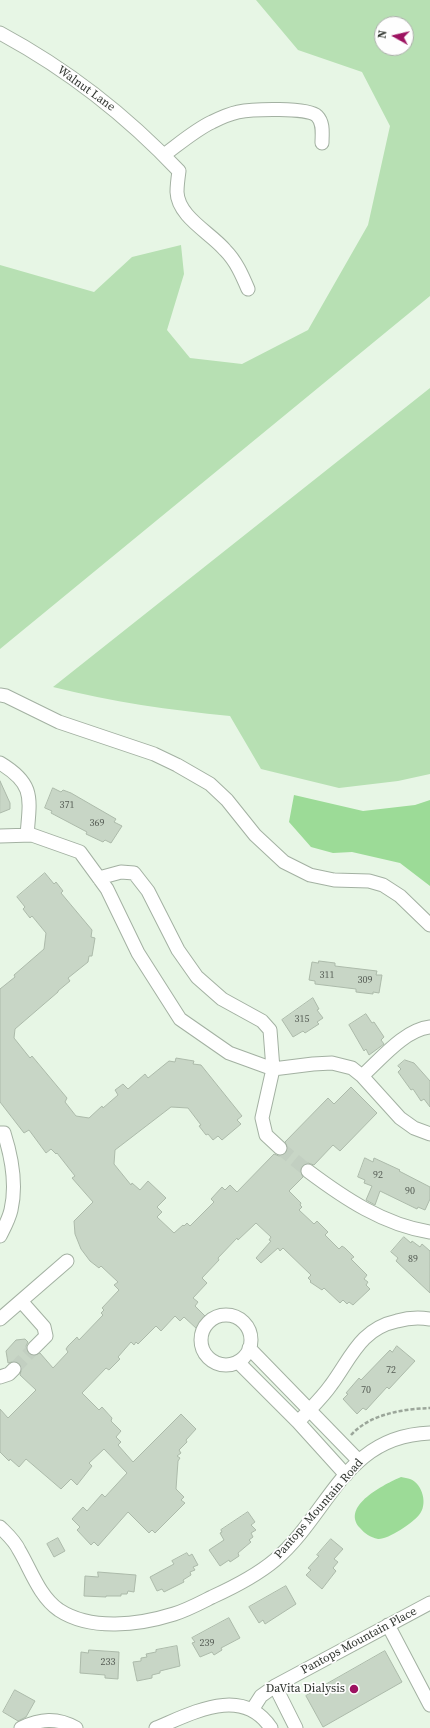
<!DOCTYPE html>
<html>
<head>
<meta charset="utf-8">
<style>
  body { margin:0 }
  #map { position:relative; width:430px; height:1728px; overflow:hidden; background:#e7f6e5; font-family:"Source Serif 4",serif }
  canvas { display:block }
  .north { position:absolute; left:374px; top:16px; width:40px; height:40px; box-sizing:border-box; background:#fefefe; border:1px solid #acaeab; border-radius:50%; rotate:278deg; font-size:11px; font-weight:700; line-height:16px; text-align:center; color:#30352f }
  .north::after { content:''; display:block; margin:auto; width:14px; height:18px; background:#9d1361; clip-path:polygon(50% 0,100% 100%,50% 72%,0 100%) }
</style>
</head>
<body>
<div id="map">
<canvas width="430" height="1728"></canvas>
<div class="north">N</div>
</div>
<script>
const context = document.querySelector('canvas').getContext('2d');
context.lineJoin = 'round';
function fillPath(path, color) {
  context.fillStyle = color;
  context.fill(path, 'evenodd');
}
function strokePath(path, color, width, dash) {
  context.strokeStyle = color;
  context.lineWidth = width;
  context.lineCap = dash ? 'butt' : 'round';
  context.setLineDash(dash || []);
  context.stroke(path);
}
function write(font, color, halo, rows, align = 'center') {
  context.font = font + ' "Source Serif 4",serif';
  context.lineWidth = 3.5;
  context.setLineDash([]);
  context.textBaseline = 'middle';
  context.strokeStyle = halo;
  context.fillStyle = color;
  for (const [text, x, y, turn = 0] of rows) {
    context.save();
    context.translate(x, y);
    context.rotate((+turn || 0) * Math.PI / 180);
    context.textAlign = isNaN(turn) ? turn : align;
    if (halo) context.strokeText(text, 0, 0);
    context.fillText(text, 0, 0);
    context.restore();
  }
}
const green = new Path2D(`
  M256,0h174v296l-430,353v-384l94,27 38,-35 49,-12 3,29 -17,56 23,28 52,6 66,-34 60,-105 22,-99 -28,-54 -64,-22zM382,24h24v24h-24z
  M430,388v386l-32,7 -59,7 -78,-19 -31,-53c-60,-6 -118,-14 -177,-29z`);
const water = new Path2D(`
  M294,795l69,16 52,-6 15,-5v86l-30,-23 -48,-11 -19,1 -22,-6 -22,-25z
  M401,1477c3,1 7,1 9,2 13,5 18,26 9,36 -6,8 -32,25 -41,24 -8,-2 -13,-5 -18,-11 -20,-22 25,-44 41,-51z`);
const building = new Path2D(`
  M0,781l10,22v6l-10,4z
  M53,788l8,4 2,-2 8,3 45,26 -2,3 8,4 -11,17 -6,-3 -2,2 -17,-8 1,-2 -36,-19 1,-2 -7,-3z
  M45,873l9,11 2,-2 7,9 -2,2 31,37 -1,7 4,1 -3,18h-3l-1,6 -20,16 2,3 -12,10v1l-43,37 -1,9 16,20 2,-2 35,42 -2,4 11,14 13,2 13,-12 1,2 15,-13 -3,-5 8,-6 5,5 17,-15 3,4 21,-17 6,1 1,-4 18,3 -1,3 8,1 41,51 -5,4 4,4 -19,16 -4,-4 -5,4 -5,-6 -2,1 -7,-9 2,-1 -13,-17 -17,-1 -56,43 -1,14 17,21 1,-2 8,7 8,-9 18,17 -9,9 5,5 -5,5 17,16 9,-8 1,1 3,-3 3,3 24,-24 -3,-3 11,-12 3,3 5,-5 7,7 37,-38 5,2 7,-2 2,-5 -3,-7 43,-44 6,6 17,-17 26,26 -37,38 -7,-6 -19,20 -6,-2 -6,3 -2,4 3,7 -14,14 12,12 -1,2 2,2 -3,3 15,14 3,-3 11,11 -3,3 14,14 3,-3 3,2 9,9 -3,2 16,16 -3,4 4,3 -2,3 4,4 -17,16 -4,-3 -2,2 -4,-4 -3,3 -16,-15 -2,2 -12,-8 1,-1 -3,-3 3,-3 -28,-27 -3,3 -2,-3 -17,15 -5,-5 15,-17 -2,-1 2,-3 -15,-14 -18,17 -1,-2 -19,20 1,2 -17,18 5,5 -14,15 5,4 -3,4 12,12 -10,11 -13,-12 -4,4 -5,-5 -14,15 -5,-5 -18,18 -2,-2 -2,3 -3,-3 -13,15 2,2 -11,11 -3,-2 -24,25 17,17 3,-3 10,11 -1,3 10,10 -5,6 5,5 -3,3 15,17 48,-48 15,15 -10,11 1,2 -8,8 2,3 -4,3 3,2 -2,3 -2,28 8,8 -3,3 4,3 -30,30 -3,-3 -3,3 -21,-21 -30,34 -4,-4 -3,3 -14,-15 3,-3 -8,-8 11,-12 4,4 15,-17 3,3 22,-24 -23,-24 -15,14 3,3 -15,19 -6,-6 -10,10 -35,-30 -7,8 -9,-8 -1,2 -9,-9v-43l8,9 28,-28 -16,-15 2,-8 -3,-4 -3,-2 -8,2 -2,-12 10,-11 9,-1 3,3 -2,4 2,7 4,3 8,-3 13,15 15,-16 -2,-3 2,-3 9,-9 2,3 24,-25 -2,-2 3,-3 -2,-2 17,-18 -5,-5 4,-3 -17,-16 -2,2 -9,-7 -9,-12 -6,-15 -1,-13 19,-19 -21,-24 3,-2 -18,-23 -1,1 -5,-5 -5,4 -17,-23 -5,3 -24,-31v-113l15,-12 -1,-2 30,-26 2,-16 -14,-17 -2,2 -7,-9 2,-2 -8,-10z
  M319,961l16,2v3l42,5 -1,4h6l-3,18 -6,-1v2l-17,-2v-3l-41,-5v-3l-6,-1 3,-18 6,1z
  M313,998l6,11 -2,1 6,8 -6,4 2,2 -14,9 -2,-2 -10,6 -11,-17z
  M366,1014l6,9 2,-1 10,15 -3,3 3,4 -15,11 -3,-6 -2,2 -15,-26z
  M405,1060l9,3 16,18v26l-6,-8 -3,2 -8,-12 -2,1 -13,-18 3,-3 -3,-3z
  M365,1158l8,4 1,-4 26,12 -1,1 31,16v12l-5,11 -7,-3 -1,2 -37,-18 -5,14 -9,-5 6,-14 -8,-3 1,-3 -7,-3z
  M404,1237l7,6 1,-2 8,6 2,-3 8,7v42l-34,-32 2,-3 -7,-6z
  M397,1346l18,15 -26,28 -2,-2 -21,23 -3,-2 -6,6 -14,-15 5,-5 -2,-1 13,-15 2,2 29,-30 2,2z
  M248,1512l7,10 -4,3 5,5 -5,3 2,4 -4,3 2,2 -13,11 1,3 -9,6 -1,-2 -9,6 -11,-16 15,-10 -4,-7 2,-1 -1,-2z
  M58,1538l7,13 -11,6 -7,-13z
  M331,1539l12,10 -9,10 4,3 -5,6 3,3 -14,18 -16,-14 5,-5 -3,-2 11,-12 -2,-1z
  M187,1553l2,3 3,-2 6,11 -5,2 2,3 -5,2 1,3 -8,5 1,2 -20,10 -2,-3 -5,2 -7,-14 24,-13 -2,-3z
  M98,1572l38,3 -2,17 -6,-1 -1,3h-6v2h-15v1l-22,-1 1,-20 13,1z
  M286,1586l10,18 -31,20 -2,-4 -4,3 -10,-16z
  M229,1618l11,20 -19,10 1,2 -8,5 -2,-3 -12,5 -8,-14 3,-1 -3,-4z
  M177,1646l3,20 -20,5v2l-8,2v3l-15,3 -4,-19 8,-1v-3l6,-1 -1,-3 10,-2v-2z
  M89,1650l30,2 -1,27 -13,-1v-3l-25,-2 1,-21 7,1z
  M385,1651l17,31 -79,45 -17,-31z
  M15,1690l20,11 -9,16 -8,4 -15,-9z`);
const minorTunnel = new Path2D(`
  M280,1148l28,23
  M14,1369l20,-21`);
const path = new Path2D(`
  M351,1435c19,-21 52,-26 79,-27`);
const minor = new Path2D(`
  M0,33c67,36 127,83 179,138 -1,7 -2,15 -2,21 1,25 34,41 48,58 11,11 17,25 23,39
  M164,155c15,-11 31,-25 48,-33 8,-4 17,-8 26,-10 14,-3 70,-5 79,4 7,7 5,18 5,27
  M0,695l6,1 53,26 95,32 23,11 33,19 17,16 28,35 29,27 26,13 24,5 35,1 14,4 17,11 30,29
  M0,763c35,21 30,35 27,72
  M0,836l32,-1 48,17 27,37 31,64 42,66 49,34 44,16 40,-5 19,-1 20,5 10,8 38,42 14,10 16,6
  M99,878l22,-6 13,1 14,18 30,59 19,27 25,22 40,22 8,9 3,39 -11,49 4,17 14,13
  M362,1076c19,-17 42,-46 68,-49
  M0,1133h4c8,25 13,51 7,77 -2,9 -7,18 -11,26
  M308,1171c36,27 76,54 122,61
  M21,1301l23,26 2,9 -12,12
  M201 1340a25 25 0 1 1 50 0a25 25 0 1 1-50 0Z
  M0,1319l67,-58
  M249,1348l110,113
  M238,1362l60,60 48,53
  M0,1377l9,-3 5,-5
  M298,1422c11,-12 24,-24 33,-37 20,-27 29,-56 66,-64 10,-3 22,-4 33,-2
  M0,1527c7,7 15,14 19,23 12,20 20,46 40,60 32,21 80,15 115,4 13,-4 26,-11 38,-17 22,-10 44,-21 63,-37 55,-47 69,-124 155,-127
  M388,1625l42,80
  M275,1686l21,42
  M252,1710l9,-14 14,-10 155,-83
  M21,1728c19,-9 36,-11 55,0
  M156,1728c37,-15 86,-43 115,0`);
const markers = [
  [354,1689,5,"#9d1361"]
];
const numberNames = [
  ["371",67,805],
  ["369",97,823],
  ["311",327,975],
  ["309",365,980],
  ["315",302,1019],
  ["92",378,1175],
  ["90",410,1191],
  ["89",413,1259],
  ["72",391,1370],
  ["70",366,1390],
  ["239",207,1643],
  ["233",108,1662]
];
const streetNames = [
  ["Walnut Lane",86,89,36],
  ["Pantops Mountain Road",319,1509,-49],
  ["Pantops Mountain Place",359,1641,-28]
];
const poiNames = [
  ["DaVita Dialysis",345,1689]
];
fillPath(green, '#b7e0b3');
fillPath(water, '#9cdb97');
fillPath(building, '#c8d6c6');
strokePath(building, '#acbaaa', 1);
strokePath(minorTunnel, '#c2cfc1', 13, [13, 6]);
strokePath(minor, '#a3b1a2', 15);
strokePath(path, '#9ba69a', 2.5, [4, 2]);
strokePath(minor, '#fff', 13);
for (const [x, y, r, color] of markers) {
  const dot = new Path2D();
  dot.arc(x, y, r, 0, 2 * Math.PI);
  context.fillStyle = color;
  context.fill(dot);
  strokePath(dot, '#fefefe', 1.5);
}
write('10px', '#565d55', null, numberNames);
write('12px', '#30352f', '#fefefe', streetNames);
write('12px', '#30352f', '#fefefe', poiNames, 'right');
</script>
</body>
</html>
